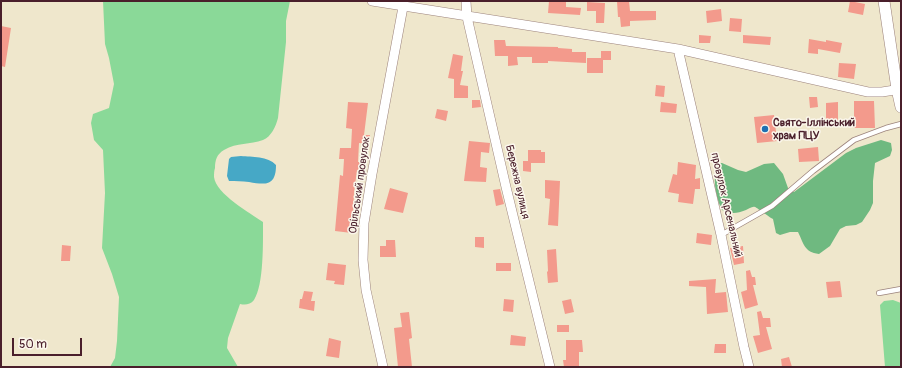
<!DOCTYPE html>
<html>
<head>
<meta charset="utf-8">
<style>
  body { margin:0 }
  #map { position:relative; width:902px; height:368px; overflow:hidden; background:#efe7cc; font-family:Pangolin,sans-serif }
  canvas { display:block }
  .frame { position:absolute; inset:0; border:2px solid #4a1f2b; pointer-events:none }
  .scale { position:absolute; left:12px; top:338px; width:70px; height:18px; box-sizing:border-box; border:2px solid #4a1f2b; border-top:0; padding-left:5px; font-size:12px; line-height:14px; white-space:nowrap; color:#4a1f2b; -webkit-text-stroke:3px #fbf7ec; paint-order:stroke }
</style>
</head>
<body>
<div id="map">
<canvas width="902" height="368"></canvas>
<div class="frame"></div>
<div class="scale">50 m</div>
</div>
<script>
const context = document.querySelector('canvas').getContext('2d');
context.lineJoin = 'round';
function fillPath(path, color) {
  context.fillStyle = color;
  context.fill(path, 'evenodd');
}
function strokePath(path, color, width, dash) {
  context.strokeStyle = color;
  context.lineWidth = width;
  context.lineCap = dash ? 'butt' : 'round';
  context.setLineDash(dash || []);
  context.stroke(path);
}
function write(font, color, halo, rows, align = 'center') {
  context.font = font + ' Pangolin,sans-serif';
  context.lineWidth = 3;
  context.setLineDash([]);
  context.textBaseline = 'middle';
  context.strokeStyle = halo;
  context.fillStyle = color;
  for (const [text, x, y, turn = 0] of rows) {
    context.save();
    context.translate(x, y);
    context.rotate((+turn || 0) * Math.PI / 180);
    context.textAlign = isNaN(turn) ? turn : align;
    if (halo) context.strokeText(text, 0, 0);
    context.fillText(text, 0, 0);
    context.restore();
  }
}
const green = new Path2D(`
  M103,1h187l-4,20v21l-8,76c-2,8 -7,19 -15,22 -13,5 -26,2 -39,10 -7,4 -9,10 -9,18 -1,3 -1,6 -1,9 2,17 36,36 49,45 0,19 1,63 -9,78 -4,5 -9,5 -14,4l-12,34 -1,10 11,19h-128l5,-9 2,-17 2,-44 -7,-23 -10,-26 3,-55 -2,-43 -9,-10 -3,-17 2,-9 16,-6 5,-24 -5,-26 -4,-14z
  M893,300l8,3v64h-16l-5,-62 4,-4z`);
const forest = new Path2D(`
  M881,140l10,3 1,7 -2,6 -15,7 -2,18v22l-3,7 -8,12 -6,3 -10,1 -6,3 -10,17 -11,8c-15,-2 -15,-10 -21,-22h-8l-10,3 -4,-2 -3,-14c-4,-2 -17,-12 -18,-12 -3,-1 -6,2 -9,3 -10,4 -15,4 -24,0 -6,-12 -11,-34 -3,-47h3l16,7 8,2 18,-8 10,-1 9,11 5,14 6,4 52,-39 10,-5z`);
const water = new Path2D(`
  M241,156c11,1 27,0 35,9 0,21 -10,20 -27,17 -7,-1 -13,-1 -20,-1l-2,-5 2,-17 2,-2z`);
const building = new Path2D(`
  M549,1h17v6l15,1 -1,7 -32,-2z
  M617,1h12l1,10h26v9l-26,1v5l-9,1 -1,-10h-2z
  M850,1l15,3 -2,11 -15,-3z
  M587,2l18,1 -1,20h-8v-12h-9z
  M721,9l1,12 -15,2 -1,-12z
  M730,18l12,1 -1,13 -12,-1z
  M1,26l10,2 -6,39 -4,-1z
  M699,35l12,1 -1,7h-11z
  M743,35l28,2 -1,8 -27,-2z
  M809,39l17,3v-2l16,3 -2,10 -22,-4v5l-10,-1z
  M494,40h11l1,6 52,1v1l14,1v3h14v11l-38,-2v2h-16v-6h-15l1,8 -10,1v-10h-13z
  M601,51h10v9h-8v13h-16v-15h14z
  M453,54l10,2 -2,15h2l-3,14 8,1v12h-14v-19l-6,-1z
  M839,63l17,1 -2,15 -16,-2z
  M656,85l9,1 -1,11 -9,-1z
  M809,97h8l1,10 -8,1z
  M472,100h8l1,7 -9,1z
  M854,101h20l1,27h-21z
  M348,102l20,1 -4,32h6l-1,9 -10,-1 -1,19h5l-1,8h-5l-3,23 -2,40 -17,-2 5,-56 3,1 1,-17h-5l1,-11h11l1,-19 -6,-1z
  M661,102l16,2 -1,9 -16,-1z
  M838,102v21h-12v-20z
  M437,109l11,2 -2,10 -11,-3z
  M774,115l3,26 -20,2 -3,-26z
  M469,141l21,2 -1,10 -8,-1 -1,15 7,1 -1,14 -22,-1z
  M818,147l1,14 -20,1 -1,-13z
  M528,150h13v2h4v11h-14v9l-8,-1v-10h5z
  M678,162l18,3 -1,14 5,-1v11h-5l-2,15 -15,-2 1,-8 -11,-2 5,-18 4,1z
  M545,180l15,1 -2,45 -10,-1 2,-26 -5,-1z
  M390,188l18,5 -5,20 -19,-4z
  M500,189l4,15 -8,2 -3,-16z
  M697,233l15,2 -1,10 -15,-2z
  M475,237h9v11l-9,-1z
  M386,240h9l1,17h-16v-11h6z
  M62,245l9,1 -1,15h-9z
  M743,246l1,17 -10,2 -4,-17z
  M556,249l2,33 -10,1 -1,-11 1,-1 -1,-21z
  M328,263l18,2 -2,20 -10,-1 1,-3 -9,-1z
  M496,263h15v8h-15z
  M750,270l2,7h3l1,8h-3l5,20 -13,4 -4,-17 6,-2 -1,-19z
  M716,279l-1,14 11,-1 2,20 -21,2 -1,-27 -17,-1v-5z
  M840,281l2,16 -14,1 -2,-16z
  M304,291l9,1 -2,9h4l-1,10 -15,-3 1,-9h2z
  M504,299l10,1 -1,12 -10,-1z
  M571,299l3,13 -9,2 -3,-13z
  M761,311l2,7h7l1,9h-5l6,22 -14,4 -5,-17 7,-1 -3,-23z
  M409,312l3,26 -3,1 3,28h-14l-4,-39 8,-1 -2,-14z
  M557,325h12v7h-12z
  M511,335l15,2 -1,9 -15,-1z
  M329,338l12,3 -2,17 -13,-2z
  M566,340h16l1,12h-4v15h-15l-1,-7h3z
  M715,344h11v9h-12z
  M789,357l3,10h-10l-1,-8z`);
const service = new Path2D(`
  M721,235l51,-29 41,-35 41,-31 32,-12 15,-4
  M879,293l22,-4`);
const minor = new Path2D(`
  M372,1l306,48 190,43h14l19,-3
  M466,1l1,16 39,170 44,180
  M678,49l43,186 23,112 5,20
  M383,367l-17,-77 -3,-30 1,-37 8,-49 31,-167`);
const tertiary = new Path2D(`
  M884,1l13,88 4,18`);
const markers = [
  [765,129,4,"#1f6fb2"]
];
const poiNames = [
  ["Свято-Іллінський",773,123],
  ["храм ПЦУ",773,136]
];
const streetNames = [
  ["Бережна вулиця",517,182,77],
  ["Орільський провулок",360,185,-82],
  ["провулок Арсенальний",726,205,77]
];
fillPath(green, '#8ad998');
fillPath(forest, '#6fb980');
fillPath(water, '#46a8c6');
fillPath(building, '#f39a8c');
strokePath(service, '#9c837c', 6);
strokePath(minor, '#9c837c', 10);
strokePath(tertiary, '#9c837c', 12);
strokePath(service, '#fff', 4.5);
strokePath(minor, '#fff', 9);
strokePath(tertiary, '#fff', 11);
for (const [x, y, r, color] of markers) {
  const dot = new Path2D();
  dot.arc(x, y, r, 0, 2 * Math.PI);
  context.fillStyle = color;
  context.fill(dot);
  strokePath(dot, '#fbf7ec', 1.5);
}
write('bold 11px', '#4a1f2b', '#fbf7ec', poiNames, 'left');
write('11px', '#4a1f2b', '#fbf7ec', streetNames);
</script>
</body>
</html>
